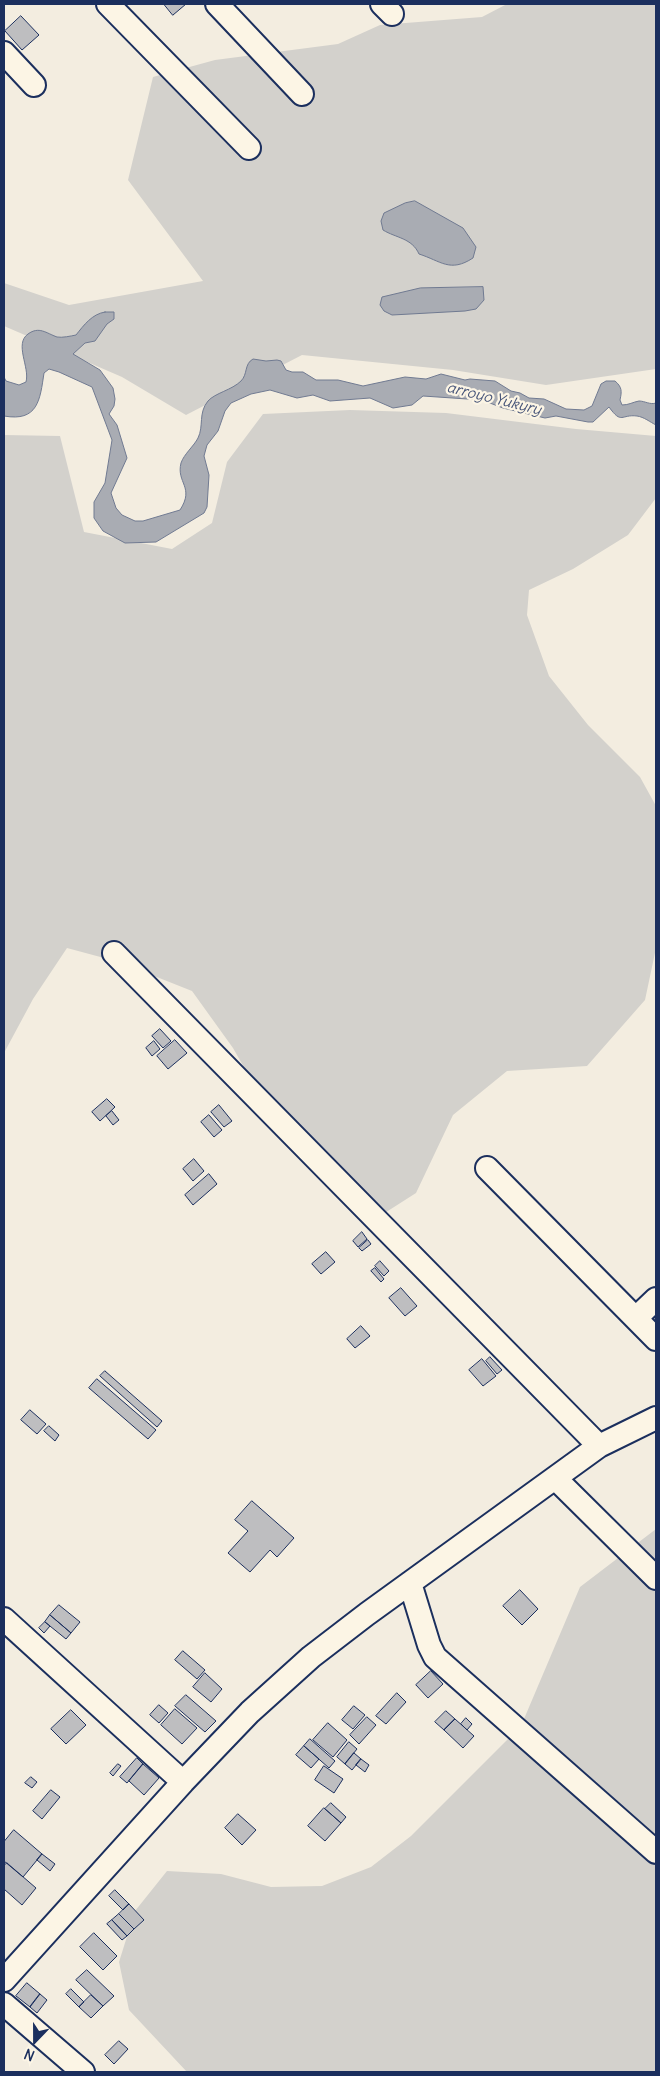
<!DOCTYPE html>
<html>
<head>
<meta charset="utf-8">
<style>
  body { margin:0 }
  #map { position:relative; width:660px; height:2076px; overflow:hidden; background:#f3ede0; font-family:Delius,sans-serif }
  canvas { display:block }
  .frame { position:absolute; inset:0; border:5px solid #1b2f5e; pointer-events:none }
  .north { position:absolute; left:10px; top:2016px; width:50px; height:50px; -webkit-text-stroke:4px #fcf5e5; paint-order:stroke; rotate:202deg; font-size:14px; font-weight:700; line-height:20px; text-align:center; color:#1b2f5e }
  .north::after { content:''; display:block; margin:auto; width:18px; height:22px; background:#1b2f5e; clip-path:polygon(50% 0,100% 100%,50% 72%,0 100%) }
</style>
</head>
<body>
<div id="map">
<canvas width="660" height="2076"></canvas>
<div class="frame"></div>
<div class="north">N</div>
</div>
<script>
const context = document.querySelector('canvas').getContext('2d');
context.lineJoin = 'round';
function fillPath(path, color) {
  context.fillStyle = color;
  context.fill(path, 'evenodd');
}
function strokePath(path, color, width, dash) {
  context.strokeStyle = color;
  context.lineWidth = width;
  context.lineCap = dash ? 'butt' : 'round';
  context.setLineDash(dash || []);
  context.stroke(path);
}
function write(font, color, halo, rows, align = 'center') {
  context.font = font + ' Delius,sans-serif';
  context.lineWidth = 4.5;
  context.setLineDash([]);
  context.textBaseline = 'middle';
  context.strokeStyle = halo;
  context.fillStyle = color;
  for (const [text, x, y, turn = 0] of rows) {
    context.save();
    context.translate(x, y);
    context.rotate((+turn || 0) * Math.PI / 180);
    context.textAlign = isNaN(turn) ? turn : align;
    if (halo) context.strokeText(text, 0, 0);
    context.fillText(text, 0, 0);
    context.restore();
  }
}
const green = new Path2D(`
  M507,4h149v365l-110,16 -93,-15 -151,-15 -116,60 -64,-38 -118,-51v-43l65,22 134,-24 -75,-101 25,-103 62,-17 123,-16 42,-19 102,-8z
  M350,410l96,3 130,16 80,7v62l-28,37 -55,34 -44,21 -2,25 22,61 39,49 52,52 16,29v142l-11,52 -58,66 -80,5 -54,44 -37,78 -36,23 -114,-110 -33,-58 -41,-57 -73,-29 -52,-14 -34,51 -29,54v-618l56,1 24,96 88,17 40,-26 15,-61 36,-48z
  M656,1529v543h-469l-58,-62 -10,-48 16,-51 32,-40 54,3 50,13 51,-1 49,-19 40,-31 110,-110 59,-139z`);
const water = new Path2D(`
  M415,201l48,27 13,19 -3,11c-23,15 -32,3 -54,-4 -7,-16 -23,-16 -36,-24l-2,-9 3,-8 21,-10z
  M483,287l1,13 -8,9 -11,2 -73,4 -8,-4 -4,-6 2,-8 38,-9z
  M105,312h9v7l-7,5 -12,17 -10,2 -12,11 27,16 13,18 2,11 -1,7 -5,8 8,11 10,33 -16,35 5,15 6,7 13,6h8l37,-11c15,-23 -4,-27 1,-47 3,-9 13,-17 17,-25 6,-12 0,-25 10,-37 7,-8 24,-11 33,-20 7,-7 3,-17 12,-22l13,2 11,-1 4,1 5,9 6,2h11l13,8h22l25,6 42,-9 21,2 15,-5 24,6 5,-1 25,2 16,10 9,2 9,5 15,1 22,10 18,1 8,-4 9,-22 5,-3h9c7,6 7,10 5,19l2,5c7,0 11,-3 17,-4 6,0 11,4 17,2v22c-6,-3 -12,-8 -19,-9 -16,-2 -15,9 -28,-9l-16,15h-5l-32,-6 -11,2 -42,-10 -21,-8 -59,-4 -11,9 -19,3 -23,-10 -40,3 -17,-6 -16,3 -27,-8 -19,4 -20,9 -6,8 -7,20 -11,14 -3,11 5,19 -2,32 -3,6 -48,29 -31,1 -22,-12 -9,-13v-16l11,-19 7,-43 -20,-53 -33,-15 -10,-3 -5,4c-4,27 -6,49 -40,43v-39l2,4 13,4 7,-3c4,-15 -12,-38 2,-48 11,-8 18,-1 29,3 5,1 14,-1 19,-2 8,-10 16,-21 29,-23z`);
const building = new Path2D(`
  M164,4h22l-13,11z
  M21,16l18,19 -17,15 -17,-19z
  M160,1029l11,12 -8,7 -11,-12z
  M175,1040l12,13 -19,16 -11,-13z
  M154,1041l6,8 -8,7 -6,-8z
  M107,1099l8,8 -15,14 -8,-9z
  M219,1105l13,16 -8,6 -13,-15z
  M112,1111l7,9 -6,5 -7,-9z
  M209,1115l13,15 -8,7 -13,-15z
  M194,1159l10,12 -11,10 -10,-12z
  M209,1174l8,10 -24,21 -8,-10z
  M362,1232l5,7 -9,8 -5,-6z
  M368,1240l3,4 -9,7 -3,-3z
  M326,1252l9,10 -14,12 -9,-10z
  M380,1261l9,10 -5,5 -9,-10z
  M375,1268l9,11 -3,3 -10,-11z
  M401,1288l16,18 -12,10 -16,-18z
  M361,1326l9,10 -15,12 -8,-9z
  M490,1357l12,13 -5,4 -11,-13z
  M482,1359l14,17 -13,10 -14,-16z
  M105,1371l57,50 -5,6 -57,-51z
  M97,1379l59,51 -8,9 -59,-51z
  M30,1410l16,14 -9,10 -16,-14z
  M49,1426l10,9 -4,6 -11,-10z
  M252,1501l42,37 -17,19 -7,-7 -20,22 -22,-19 20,-22 -13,-11z
  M520,1590l18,19 -16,16 -19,-19z
  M59,1605l21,17 -9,11 -21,-18z
  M50,1615l21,18 -5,6 -21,-17z
  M45,1622l5,4 -6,7 -5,-5z
  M183,1651l22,19 -8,9 -22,-19z
  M431,1671l12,13 -15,14 -12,-13z
  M205,1673l17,16 -11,13 -18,-15z
  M397,1693l9,9 -20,22 -10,-8z
  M186,1695l30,26 -11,11 -30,-26z
  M159,1705l9,8 -9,10 -9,-8z
  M354,1706l11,9 -12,14 -11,-9z
  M175,1709l22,19 -15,16 -21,-19z
  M71,1710l15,15 -20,19 -15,-15z
  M446,1711l9,8 -11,11 -9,-8z
  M367,1717l9,8 -17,19 -9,-9z
  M466,1718l6,6 -5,6 -6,-6z
  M455,1719l19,17 -11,12 -19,-18z
  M328,1723l19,17 -14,17 -20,-17z
  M310,1739l25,22 -6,7 -25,-22z
  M349,1742l8,7 -12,15 -8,-7z
  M304,1746l15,13 -8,9 -15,-13z
  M354,1753l7,6 -9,11 -7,-6z
  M137,1758l6,6 -16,19 -7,-6z
  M361,1759l8,6 -4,7 -9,-7z
  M118,1764l3,2 -8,10 -3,-3z
  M143,1764l16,14 -15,17 -15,-14z
  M324,1766l19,13 -9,14 -19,-13z
  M31,1777l6,5 -5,6 -7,-5z
  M51,1790l9,7 -18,22 -9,-8z
  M331,1803l15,14 -5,6 -16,-14z
  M324,1808l17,15 -16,18 -17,-15z
  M238,1814l18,16 -14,15 -17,-17z
  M14,1830l28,24 -19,23 -19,-16v-19z
  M42,1854l13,10 -5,7 -13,-11z
  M7,1863l29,25 -14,17 -18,-16v-23z
  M115,1890l14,14 -6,6 -14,-14z
  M129,1904l15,16 -10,9 -15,-15z
  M119,1914l15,15 -7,7 -15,-16z
  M112,1920l15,16 -5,4 -15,-16z
  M94,1933l23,23 -14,14 -23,-23z
  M87,1970l27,26 -11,10 -27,-26z
  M27,1983l13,11 -10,13 -14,-11z
  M71,1989l13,13 -5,5 -13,-13z
  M40,1994l7,6 -10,13 -7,-6z
  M91,1995l12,11 -12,12 -12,-11z
  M119,2041l9,8 -14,15 -9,-9z`);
const minor = new Path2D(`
  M108,4l141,144
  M217,4l85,90
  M382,4l10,10
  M4,53l30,32
  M114,953l485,493
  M487,1168l169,171
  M636,1318l20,-19
  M555,1478l101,100
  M410,1583l19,62 6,12 221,195
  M4,1619l179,163
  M4,1980l179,-198 67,-70 61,-55 56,-43 232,-168 57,-28
  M4,2004l79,68`);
const waterNames = [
  ["arroyo Yukyry",494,399,14]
];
fillPath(green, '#d3d1cc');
fillPath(water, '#a9acb3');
strokePath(water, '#707a91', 1);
fillPath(building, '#bebec0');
strokePath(building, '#1b2f5e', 1);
strokePath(minor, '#1b2f5e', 26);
strokePath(minor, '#fcf5e5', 22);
write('italic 15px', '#465478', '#fcf5e5', waterNames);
</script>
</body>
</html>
